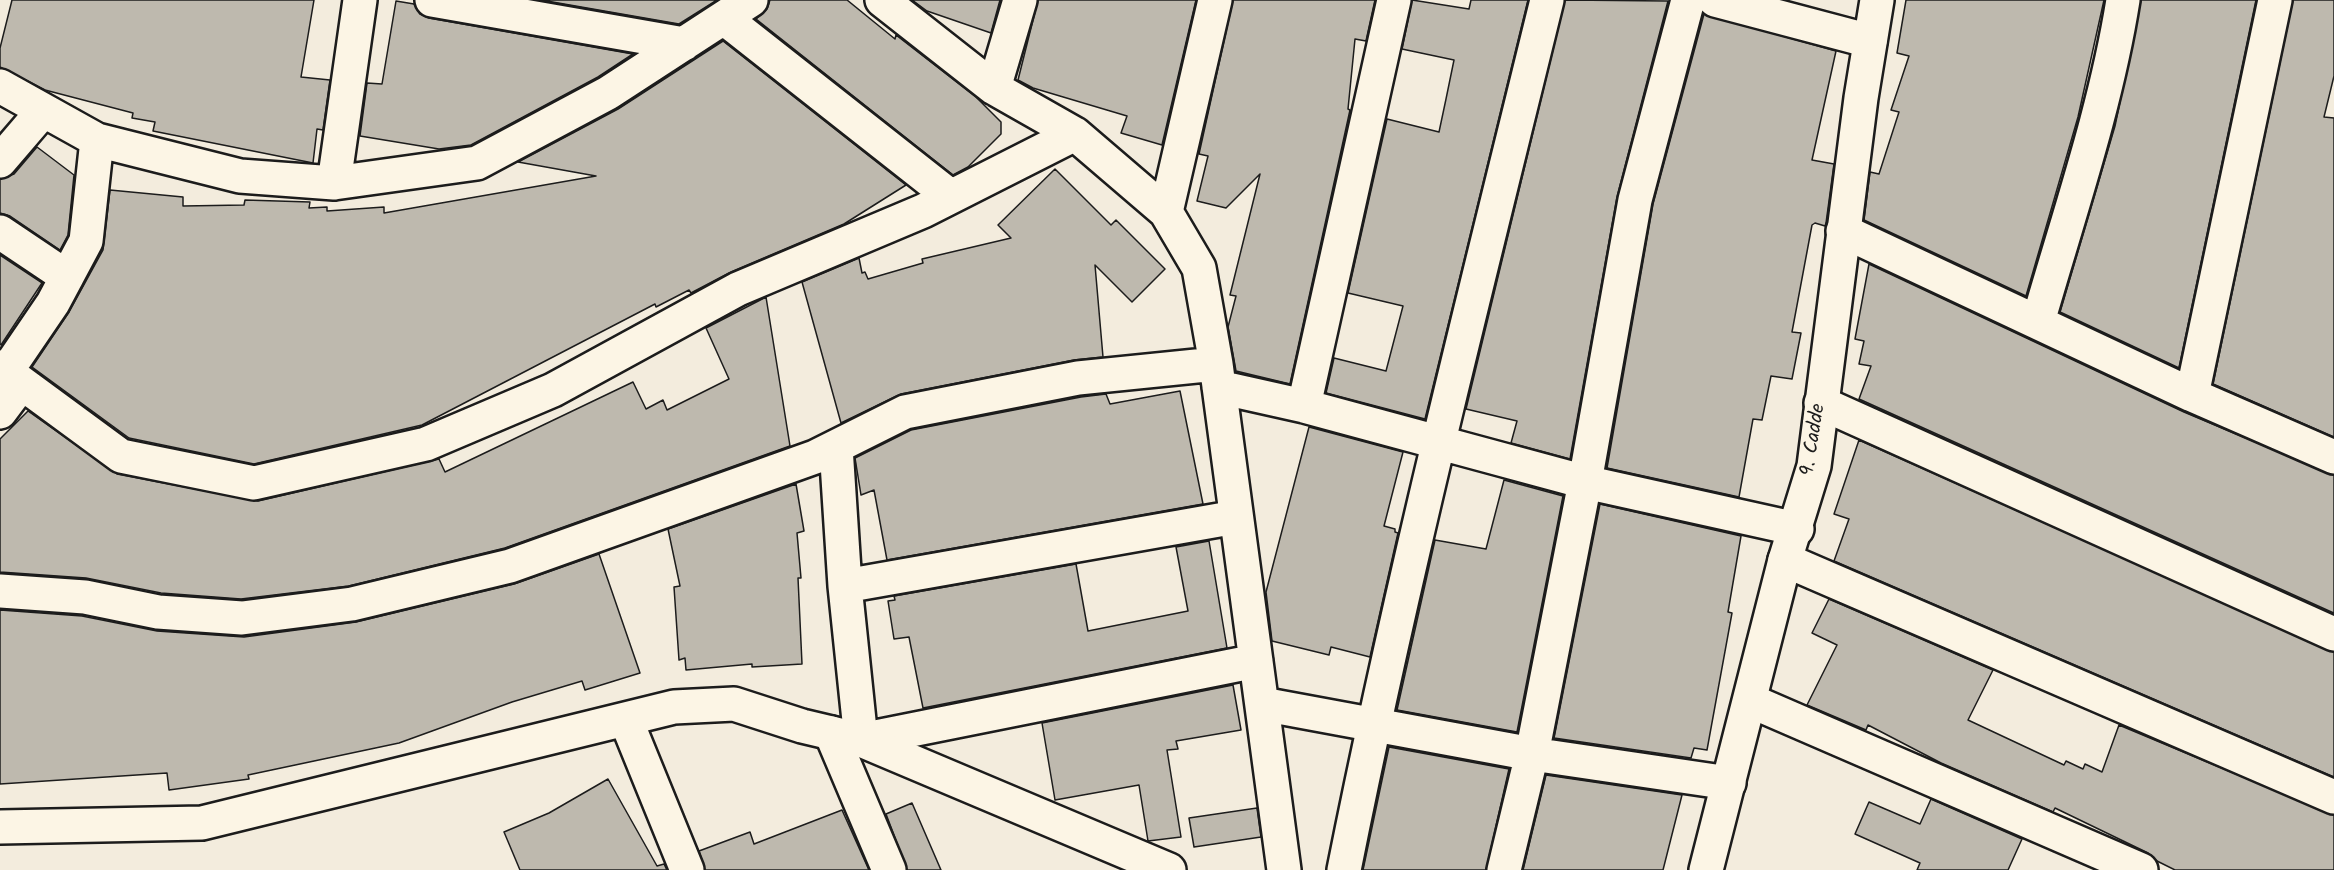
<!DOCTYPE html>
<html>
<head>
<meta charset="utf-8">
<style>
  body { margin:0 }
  canvas { display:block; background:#f3ecdd }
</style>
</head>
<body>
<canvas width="2334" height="870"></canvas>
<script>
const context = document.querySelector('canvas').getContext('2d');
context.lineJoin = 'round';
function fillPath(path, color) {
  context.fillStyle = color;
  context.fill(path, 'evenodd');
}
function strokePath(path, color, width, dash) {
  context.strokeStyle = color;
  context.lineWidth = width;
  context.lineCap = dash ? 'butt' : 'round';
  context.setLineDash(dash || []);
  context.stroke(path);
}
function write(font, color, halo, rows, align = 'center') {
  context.font = font + ' Kalam,sans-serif';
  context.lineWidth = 4.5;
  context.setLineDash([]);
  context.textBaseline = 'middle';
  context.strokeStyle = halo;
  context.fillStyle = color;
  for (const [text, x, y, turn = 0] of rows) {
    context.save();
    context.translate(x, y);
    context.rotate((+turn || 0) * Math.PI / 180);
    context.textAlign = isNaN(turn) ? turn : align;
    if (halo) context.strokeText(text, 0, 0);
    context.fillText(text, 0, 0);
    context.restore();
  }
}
const building = new Path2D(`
  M12,0h302l-13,77 29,3 -7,50 -6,-1 -4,34 -160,-32 2,-9 -23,-4 1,-5 -88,-23 -45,-23v-19z
  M541,0h176l-38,24z
  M770,0h77l48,39 1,-4 80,62 25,25v12l-33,33 -15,8 -197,-156 11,-10z
  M912,0h88l-9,33 -64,-22z
  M1038,0h158l-34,145 -41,-12 6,-17 -94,-28 -15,-8z
  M1233,0h142l-9,41 -11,-2 -7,70 2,1 -60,274 -54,-13 -8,-44 8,-31 -6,-1 30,-121 -34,34 -29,-7 11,-45 -9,-2z
  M1412,0l57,9 2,-9h57l-103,419 -99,-26 8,-35 52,13 17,-65 -55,-13 39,-174 52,13 7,-33 8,-39 -52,-11z
  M1565,0l103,1 -51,196 -47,262 -59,-16 6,-22 -51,-12z
  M1906,0h198l-26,117 -52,179 -162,-76 6,-48 9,2 20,-62 -8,-2 18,-54 -12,-3z
  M2141,0h115l-77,368 -119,-56 55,-186z
  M2293,0h41v76l-10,41 10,1v319l-121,-53z
  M396,1l18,3 6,10 9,4 204,36 -35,23 -127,68 -32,4 -79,-13 7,-53 15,1z
  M1704,14l132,37 -24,109 22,4 -8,59 -1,3 -10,-3 -3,2 -20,107 9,1 -9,46 -21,-3 -9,44 -9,-1 -14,78 -132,-29 46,-264z
  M723,41l183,144 -62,39 -113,48 -40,21 -2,-3 -33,17 -1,-3 -233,121 -168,39 -125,-26 -97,-71 37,-55 34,-62 7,-60 73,7v9l61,-1 1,-5 65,2 -1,6 18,-1v4l57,-4v6l212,-37 -78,-14 100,-53z
  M37,147l37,28 -6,60 -8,15 -50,-34 -10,-3v-34l14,-5z
  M1055,169l56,56 5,-5 49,49 -33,33 -37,-37 8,92 -29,3 -173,34 -60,29 -39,-141 57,-24 3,15 3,-1 3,7 55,-16 -1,-4 89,-21 -13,-13z
  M0,255l42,28 -41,62 -1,-1z
  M1869,264l315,148 150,63v138l-475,-214 12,-33 -12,-2 5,-23 -9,-2z
  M766,297l24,149 -285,102 -156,38 -108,13 -80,-6 -75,-15 -86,-6v-133l28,-28 89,63 141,27 181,-42 6,13 188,-90 13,27 17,-9 4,10 62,-31 -23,-51z
  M1180,391l23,113 -316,56 -13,-70 -13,5 -6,-37 56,-28 170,-33 25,-3 4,10z
  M1309,427l94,25 -19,74 11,3v3l3,1 -28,124 -39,-10 -2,8 -57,-14 -6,-49z
  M1859,440l475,212v125l-500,-216 15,-42 -15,-5z
  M1504,480l59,16 -46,236 -120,-22 38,-170 51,9z
  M796,484l8,47 -7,2 4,45h-3l4,86 -50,3v-3l-66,6 -1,-12 -6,2 -5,-73 6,-1 -12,-57z
  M1600,504l141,32 -13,76 4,1 -25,137 -13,-2 -3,10 -137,-20z
  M1209,541l18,107 -304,60 -14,-71 -15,2 -6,-38 7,-1 -1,-4 182,-32 12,67 100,-20 -12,-64z
  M599,554l41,119 -55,17 -3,-9 -70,21 -113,41 -151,32 1,4 -80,11 -2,-17 -167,11v-174l82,6 75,15 87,6 112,-15 158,-38z
  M1829,599l164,71 -25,50 96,45 2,-4 17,8 2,-5 17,8 17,-47 215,90v55h-159l-18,-9 -9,-8 -93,-45 -2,4 -112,-49 -73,-38 -2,5 -59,-25 30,-60 -25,-12z
  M1233,685l8,45 -65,11 2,8 -11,1 14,87 -33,4 -9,-56 -84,15 -13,-77z
  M1389,747l120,22 -23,101h-123z
  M1546,775l136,20 -19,75h-140z
  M608,779l49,87 7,-2 3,6h-147l-16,-38 45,-19z
  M1931,799l91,40 -14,31h-91l3,-7 -65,-29 14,-32 51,22z
  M912,803l29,67h-34l-21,-56z
  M1257,808l4,29 -67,10 -5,-29z
  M842,810l27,60h-164l-6,-19 51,-19 4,12z`);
const minor = new Path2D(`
  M432,0l252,44
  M882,0l112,88 81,46 91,78 33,56 17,96 68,506
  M1715,0l155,41
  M724,18l226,178
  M0,86l97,54 143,36 94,7 143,-20 131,-70 143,-93
  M994,88l26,-88
  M0,161l42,-49
  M334,183l26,-183
  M1166,212l49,-212
  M1843,231l349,164 142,62
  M0,232l67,45
  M2038,322c30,-105 68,-214 85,-322
  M0,367l121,89 133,27 172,-39 127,-54 185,-101 185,-78 152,-77
  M6,372l47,-69 33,-62 11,-101
  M1219,387l85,19 281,76 212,47
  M2192,395l83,-395
  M1821,403l513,231
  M1304,406l90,-406
  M0,412l21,-28
  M836,447l9,139 16,154 395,-79
  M1785,560l549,237
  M845,586l391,-69
  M0,591l85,6 73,15 84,6 110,-14 158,-38 305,-109 90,-45 173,-34 138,-14
  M1751,701l390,169
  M1262,704l270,50 197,29
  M626,720l61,150
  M831,733l58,137
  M1344,870c58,-292 132,-581 203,-870
  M1504,870l28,-116 53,-272 50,-282 53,-200`);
const tertiary = new Path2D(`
  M0,827l202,-4 472,-116 60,-3 68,22 59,14 308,130
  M1706,870l79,-310 29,-94 47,-368 16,-98`);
const streetNames = [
  ["9. Cadde",1815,440,-81]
];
fillPath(building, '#beb9ae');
strokePath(building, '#1c1c1c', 1.5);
strokePath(minor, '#1c1c1c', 38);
strokePath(tertiary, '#1c1c1c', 38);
strokePath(minor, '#fcf5e5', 33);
strokePath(tertiary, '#fcf5e5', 33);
write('20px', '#1c1c1c', '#fcf5e5', streetNames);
</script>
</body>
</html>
